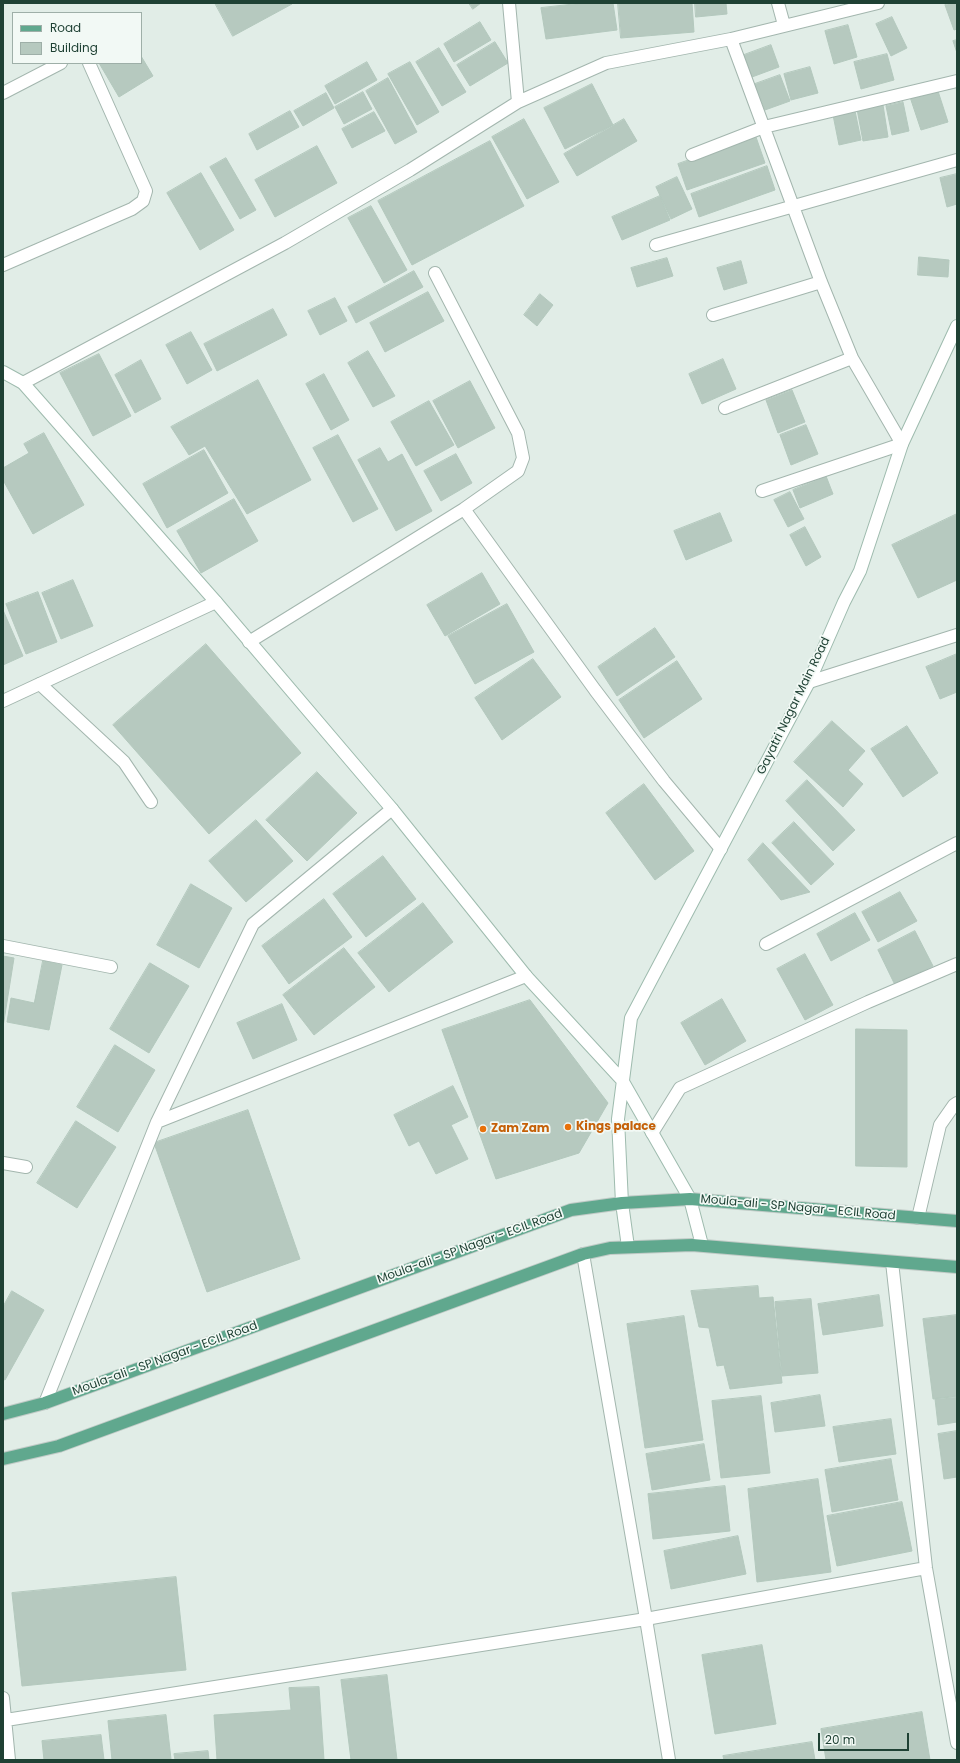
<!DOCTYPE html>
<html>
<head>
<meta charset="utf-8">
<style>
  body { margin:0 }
  #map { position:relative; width:960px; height:1763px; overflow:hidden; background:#e1ede7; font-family:Poppins,sans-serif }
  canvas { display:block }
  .frame { position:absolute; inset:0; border:4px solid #1f4134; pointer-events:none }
  .legend { position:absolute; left:12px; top:12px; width:130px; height:52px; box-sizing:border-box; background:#f2f9f5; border:1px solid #9eafa8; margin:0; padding:5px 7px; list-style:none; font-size:12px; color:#1f4134 }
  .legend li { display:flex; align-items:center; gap:8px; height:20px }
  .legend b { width:20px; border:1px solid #9eafa8 }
  .scale { position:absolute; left:818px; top:1733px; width:91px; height:18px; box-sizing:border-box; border:2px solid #1f4134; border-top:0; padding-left:5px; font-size:12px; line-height:14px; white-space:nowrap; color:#1f4134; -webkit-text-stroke:3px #f2f9f5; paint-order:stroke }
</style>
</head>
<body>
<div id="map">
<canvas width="960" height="1763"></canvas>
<div class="frame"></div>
<ul class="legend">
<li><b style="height:5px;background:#60a88e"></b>Road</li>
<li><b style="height:11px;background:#b6c9bf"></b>Building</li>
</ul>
<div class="scale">20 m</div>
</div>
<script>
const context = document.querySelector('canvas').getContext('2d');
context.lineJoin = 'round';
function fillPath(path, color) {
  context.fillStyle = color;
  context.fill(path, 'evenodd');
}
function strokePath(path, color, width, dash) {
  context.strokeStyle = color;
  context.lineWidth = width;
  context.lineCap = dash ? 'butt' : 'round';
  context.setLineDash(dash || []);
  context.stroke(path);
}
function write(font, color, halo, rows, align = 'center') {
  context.font = font + ' Poppins,sans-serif';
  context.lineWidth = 3.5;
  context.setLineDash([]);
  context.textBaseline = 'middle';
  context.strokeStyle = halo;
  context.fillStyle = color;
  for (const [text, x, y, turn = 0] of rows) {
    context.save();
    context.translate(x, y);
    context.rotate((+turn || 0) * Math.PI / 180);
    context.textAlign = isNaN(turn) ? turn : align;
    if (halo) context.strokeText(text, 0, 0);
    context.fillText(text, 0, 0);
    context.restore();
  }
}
const building = new Path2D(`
  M215,3h77v1l-59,32z
  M469,3h12l-8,6z
  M583,3h30l4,27 -71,9 -5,-31z
  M618,3h74l2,29 -73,6z
  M695,3h31l1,11 -31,3z
  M951,3h6v26l-3,1 -9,-25z
  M892,17l15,31 -16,8 -15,-32z
  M480,22l11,18 -37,22 -10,-18z
  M848,25l9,32 -23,7 -9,-33z
  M957,40v13l-4,-12z
  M495,42l13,21 -38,23 -13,-21z
  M771,45l8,22 -27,10 -8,-22z
  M439,48l27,44 -24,14 -26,-44z
  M887,54l7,26 -33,9 -7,-27z
  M141,56l12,20 -34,21 -20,-34h42z
  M367,62l10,18 -42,24 -10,-18z
  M410,62l29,50 -22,13 -29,-51z
  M810,67l8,26 -27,7 -7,-26z
  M780,75l10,26 -25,9 -10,-26z
  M388,78l29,54 -22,12 -29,-53z
  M592,84l21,41 -48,24 -21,-41z
  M937,88l11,34 -27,8 -11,-33z
  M363,92l9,17 -28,15 -9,-17z
  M326,93l8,15 -31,18 -9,-15z
  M903,102l6,29 -17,4 -6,-29z
  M883,105l5,32 -25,4 -6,-32z
  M290,111l9,16 -42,23 -8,-16z
  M855,111l6,29 -22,5 -6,-30z
  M374,112l11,19 -33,17 -10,-19z
  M524,119l35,63 -32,17 -35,-62z
  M624,119l13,22 -60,35 -13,-22z
  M756,137l9,26 -78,27 -9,-26z
  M490,141l34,65 -112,59 -34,-64z
  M317,146l20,37 -62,34 -20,-37z
  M226,158l30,52 -16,9 -30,-52z
  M767,166l8,24 -76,27 -8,-23z
  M201,173l33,57 -34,20 -33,-57z
  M957,174v30l-10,3 -7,-29z
  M677,177l15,32 -21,10 -15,-32z
  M660,196l10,24 -48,20 -10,-23z
  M371,206l36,64 -23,13 -36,-65z
  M919,257l30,3 -1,17 -30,-2z
  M667,258l6,18 -36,11 -6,-19z
  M741,261l6,22 -23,7 -7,-22z
  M414,271l9,16 -67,36 -8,-16z
  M428,292l16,29 -59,31 -15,-29z
  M540,294l13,11 -16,21 -13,-11z
  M335,298l12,23 -27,14 -12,-24z
  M273,309l14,26 -70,36 -13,-27z
  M191,332l21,38 -25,14 -21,-39z
  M368,351l27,45 -22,11 -25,-44z
  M99,354l32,62 -38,20 -33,-63z
  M723,359l13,30 -34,15 -13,-30z
  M141,360l20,39 -26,14 -20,-38z
  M324,374l25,46 -18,10 -25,-46z
  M258,380l53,100 -64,34 -42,-68 -16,9 -18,-28z
  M470,381l25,47 -37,20 -25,-47z
  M792,390l13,32 -27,11 -12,-33z
  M429,401l25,44 -38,21 -25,-44z
  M806,425l12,29 -27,11 -11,-30z
  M44,433l40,72 -51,29 -30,-54v-12l26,-15 -5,-9z
  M338,435l40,74 -25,13 -40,-74z
  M380,448l8,14 14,-8 30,57 -36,20 -38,-71z
  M204,450l24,43 -61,35 -24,-44z
  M456,454l16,29 -31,18 -17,-30z
  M826,476l7,18 -33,14 -7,-18z
  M790,492l14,27 -16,8 -14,-27z
  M234,499l24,42 -57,32 -24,-42z
  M720,513l12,28 -46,19 -12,-29z
  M957,514v66l-39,18 -26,-53z
  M805,527l16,30 -15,9 -16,-31z
  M482,573l18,31 -55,32 -18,-31z
  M73,580l20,46 -32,13 -19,-46z
  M38,592l19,50 -31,12 -20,-50z
  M507,604l27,48 -59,32 -27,-48z
  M3,610l20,46 -20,9z
  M655,628l20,29 -58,39 -19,-29z
  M206,644l95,109 -92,81 -96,-109z
  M957,654v38l-17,7 -14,-32z
  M533,659l28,38 -59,43 -27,-42z
  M677,661l25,38 -58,39 -25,-38z
  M832,721l33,30 -17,19 15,14 -20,23 -49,-45z
  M907,726l31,47 -35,24 -32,-48z
  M317,772l40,41 -50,48 -41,-41z
  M807,780l48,50 -22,21 -47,-50z
  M644,784l50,67 -39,29 -49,-67z
  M256,820l37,41 -47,41 -37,-41z
  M794,822l40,42 -23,21 -39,-42z
  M763,843l47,49 -29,8 -33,-40z
  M383,856l33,43 -50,38 -33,-43z
  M191,884l41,24 -33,60 -42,-23z
  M900,892l17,29 -39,21 -16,-30z
  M324,899l28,38 -63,47 -27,-38z
  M423,903l30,39 -64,50 -31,-39z
  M855,913l15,27 -39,21 -14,-27z
  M915,931l18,35 -38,19 -17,-35z
  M344,948l31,39 -61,48 -31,-40z
  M805,954l28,51 -28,15 -28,-51z
  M3,956l11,2 -11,69z
  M43,961l19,4 -13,65 -42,-8 4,-24 23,5z
  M150,963l39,23 -40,67 -39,-24z
  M722,999l24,42 -41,24 -24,-42z
  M530,1000l78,103 -29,50 -83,26 -54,-149z
  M282,1004l15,36 -44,19 -16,-36z
  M856,1029l51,1v137l-51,-1z
  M115,1045l40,25 -37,62 -41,-25z
  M453,1086l15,31 -17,8 17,34 -32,15 -17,-33 -10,5 -15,-31z
  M248,1110l52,149 -93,33 -53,-149z
  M76,1121l40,26 -39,61 -40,-25z
  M758,1286l1,12 14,-1 9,86 -52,6 -6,-24 -7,1 -8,-38 -10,-1 -8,-36z
  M12,1291l32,19 -39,70 -2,-1v-72z
  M879,1295l4,31 -60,9 -5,-31z
  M811,1299l7,74 -36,3 -7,-74z
  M957,1315v81l-24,3 -10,-80z
  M684,1316l19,124 -58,8 -18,-124z
  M820,1395l5,31 -50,6 -4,-29z
  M761,1396l9,77 -49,5 -9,-77z
  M957,1397v25l-19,3 -3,-26z
  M891,1419l5,35 -57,8 -6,-35z
  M957,1431v46l-13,2 -6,-45z
  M704,1444l6,36 -58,10 -6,-36z
  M891,1459l7,41 -66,12 -7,-42z
  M818,1479l13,93 -74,10 -9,-93z
  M725,1486l5,45 -77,8 -5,-45z
  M902,1502l10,49 -75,15 -10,-50z
  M738,1536l8,38 -75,15 -7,-38z
  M176,1577l10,93 -164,16 -10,-93z
  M762,1645l14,79 -61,10 -13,-79z
  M387,1675l10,85h-46l-10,-80z
  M319,1687l5,73h-107l-3,-45 77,-5 -2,-22z
  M922,1712l8,48h-104l-5,-31z
  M166,1715l5,44 -59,1 -4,-39z
  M101,1735l3,25h-60l-2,-19z
  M812,1742l3,18h-91l-1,-4z
  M208,1751l1,9h-34l-1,-6z`);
const lane = new Path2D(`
  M40,684l84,78 27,40
  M918,1218l22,-93 14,-20 3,-2`);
const street = new Path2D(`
  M509,3l9,99
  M778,3l6,22
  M731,39l90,243 31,76 50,86 -140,47
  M3,93l58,-30
  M692,155l72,-28 193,-46
  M656,245l301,-85
  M3,265l129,-56 11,-8 3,-10 -57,-128
  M435,273l83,160 5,25 -5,13 -54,38
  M713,315l108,-33
  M23,383l262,-140 125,-73 108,-68 88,-39 125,-24 147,-36
  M725,408l127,-50
  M249,642l215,-133 131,181 69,91 57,68
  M809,682l148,-47
  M3,701l213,-99
  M766,944l191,-101
  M3,946l108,21
  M157,1122l369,-146
  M652,1133l28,-45 188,-86 89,-38
  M3,1163l23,4
  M583,1254l63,365 23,141
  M892,1262l34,306 31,175
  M45,1403l112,-281 96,-198 139,-115
  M3,1698l6,62
  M6,1720l640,-101 280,-51`);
const secondary = new Path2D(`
  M3,372l20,11 193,219 176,207 134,167 96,104 68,119 12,46
  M628,1247l-6,-44 -4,-84 13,-101 178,-336 35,-80 16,-31 42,-127 55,-118`);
const primary = new Path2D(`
  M3,1414l42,-11 526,-193 51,-7 68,-4 267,22
  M3,1459l56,-13 524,-192 27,-6 82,-3 265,22`);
const markers = [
  [568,1127,4,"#e8710a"],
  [483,1129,4,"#e8710a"]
];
const streetNames = [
  ["Gayatri Nagar Main Road",794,706,-64],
  ["Moula-ali - SP Nagar - ECIL Road",798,1208,5],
  ["Moula-ali - SP Nagar - ECIL Road",470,1247,-20],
  ["Moula-ali - SP Nagar - ECIL Road",165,1359,-20]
];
const foodNames = [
  ["Kings palace",576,1127],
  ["Zam Zam",491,1129]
];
fillPath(building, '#b6c9bf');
strokePath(building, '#b3c8bd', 1);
strokePath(lane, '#a3b6ae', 14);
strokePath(street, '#a3b6ae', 14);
strokePath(secondary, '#9ebbae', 14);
strokePath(primary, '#c0cac6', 14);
strokePath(lane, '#fff', 12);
strokePath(street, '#fff', 12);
strokePath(secondary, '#fff', 12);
strokePath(primary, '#60a88e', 12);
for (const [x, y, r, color] of markers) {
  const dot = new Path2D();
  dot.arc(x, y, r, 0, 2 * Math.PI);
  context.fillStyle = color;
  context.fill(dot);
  strokePath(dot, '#f2f9f5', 1.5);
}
write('12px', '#1f4134', '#f2f9f5', streetNames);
write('bold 12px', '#c56008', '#f2f9f5', foodNames, 'left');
</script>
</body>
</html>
